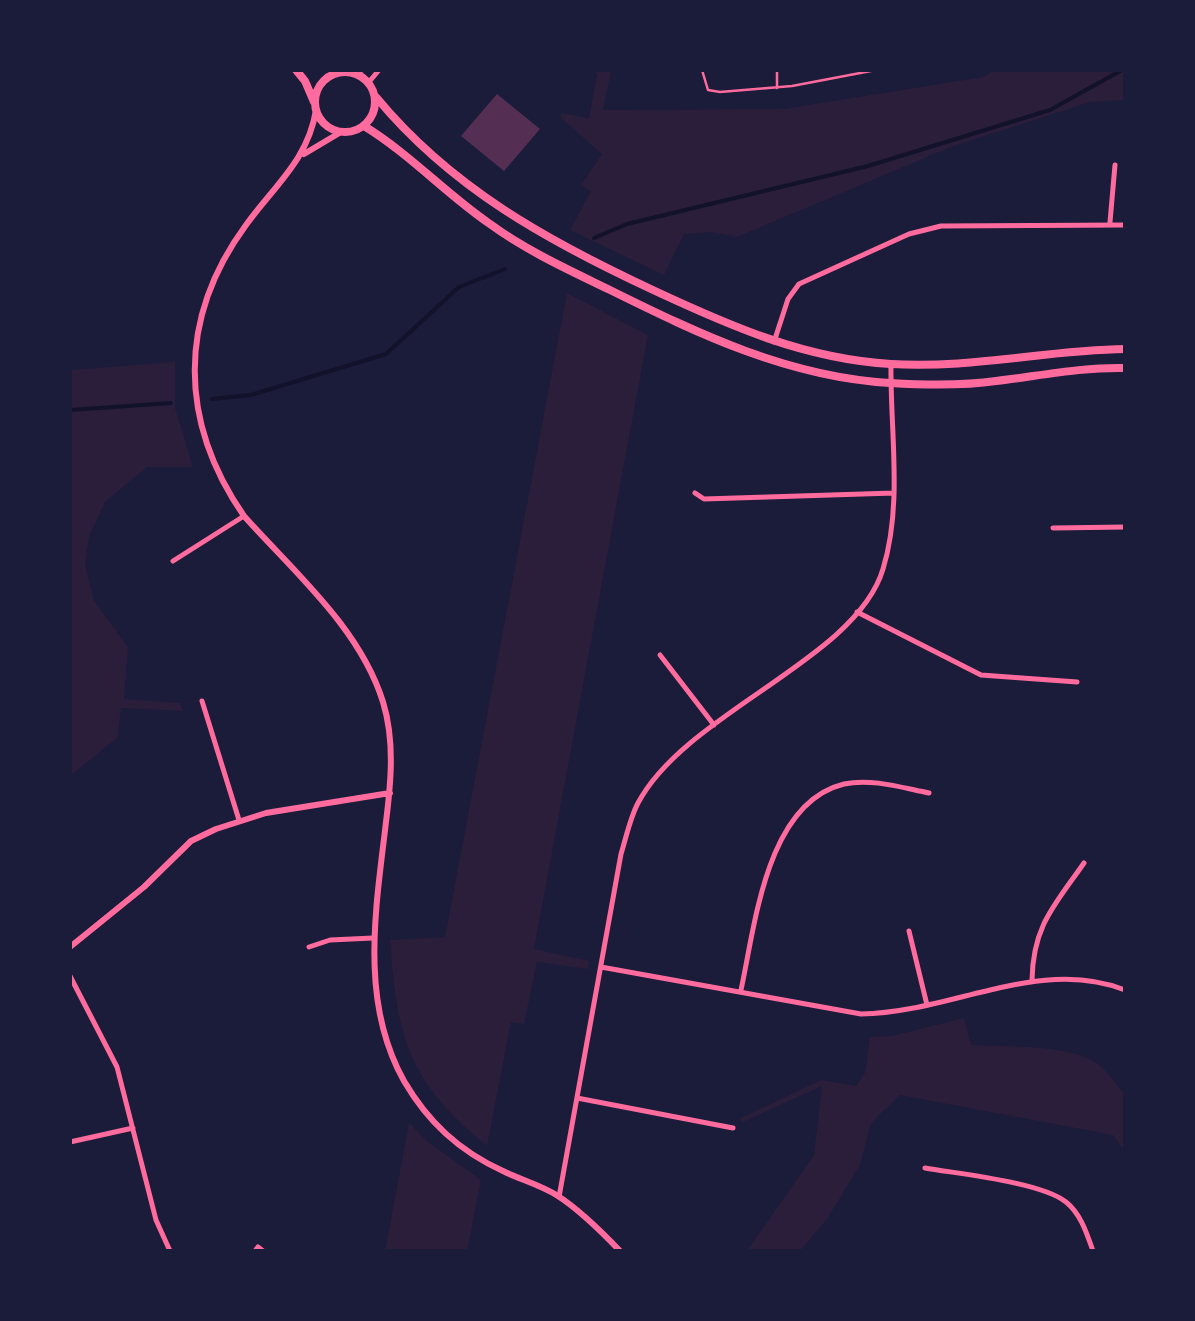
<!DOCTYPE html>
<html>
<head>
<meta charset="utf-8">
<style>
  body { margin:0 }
  #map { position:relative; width:1195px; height:1321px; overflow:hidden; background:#1b1b3a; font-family:Overpass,sans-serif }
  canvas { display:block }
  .frame { position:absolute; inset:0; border:72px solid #1b1b3a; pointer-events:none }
</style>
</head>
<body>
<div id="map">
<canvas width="1195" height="1321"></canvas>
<div class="frame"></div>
</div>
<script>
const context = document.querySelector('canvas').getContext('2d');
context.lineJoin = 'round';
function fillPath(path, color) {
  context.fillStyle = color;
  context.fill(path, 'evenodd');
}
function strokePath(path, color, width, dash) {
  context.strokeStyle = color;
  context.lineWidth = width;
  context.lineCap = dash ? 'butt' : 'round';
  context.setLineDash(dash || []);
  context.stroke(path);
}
const green = new Path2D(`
  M594,70l17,1 -8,39 181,-1 199,-32 12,-7h130v30l-35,2 -139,45 -214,90 -26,-5 -27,2 -20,41 -94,-45 21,-39 -10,-6 21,-31 -41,-36v-5l28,5 8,-43z
  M567,293l81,42 -114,614 55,12 -1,8 -51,-7 -13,62 -13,-2 -24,124c-79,-65 -90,-108 -97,-206l55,-3z
  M175,362v46l18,59h-46l-42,35 -16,35 -4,27 9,37 34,46 -4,52 56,4 3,8 -62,-3 -4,30 -47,38v-406z
  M964,1018l7,27c33,2 101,-1 127,19 10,8 19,21 27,31v57l-12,-17 -213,-40 -29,28 -11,42 -33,54 -27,32h-53l67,-96 8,-69 -79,36 -4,-3 82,-39 35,6 9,-13 5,-36 22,-1z
  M409,1123l19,19 53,38 -14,71h-82z`);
const stream = new Path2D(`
  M594,238l33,-14 241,-58 182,-56 72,-40
  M212,399l39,-4 135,-41 73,-67 46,-18
  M70,410l101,-7`);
const building = new Path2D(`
  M497,94l43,35 -36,42 -43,-35z`);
const service = new Path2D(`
  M702,70l6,20 12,2 72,-6 84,-16
  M777,70v18`);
const minor = new Path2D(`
  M357,73l5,-3
  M369,82l10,-12
  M1110,222l5,-57
  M774,342l14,-43 11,-15 110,-50 32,-8 184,-1
  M695,493l9,6 190,-6
  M1053,528l72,-1
  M173,561l71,-45
  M857,612l124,63 96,7
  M660,655l54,70
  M202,701l37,119
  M909,931l18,74
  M309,947l21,-7 43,-2
  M601,967l260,47c89,-1 179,-58 264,-24
  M70,976l47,91 39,153 14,31
  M1032,980c1,-54 22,-74 52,-117
  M741,990c14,-64 25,-187 103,-206 28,-6 59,4 85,9
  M577,1098l156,30
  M70,1142l63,-14
  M925,1168c34,6 116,14 141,34 15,12 21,32 27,49
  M559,1197l62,-343c5,-16 9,-36 17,-51 48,-91 218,-143 245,-234 20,-65 7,-138 8,-205
  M255,1251l3,-4 5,4`);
const tertiary = new Path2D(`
  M316,110c-8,50 -42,76 -70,115 -69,94 -67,197 -2,291 50,56 116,112 139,186 12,39 8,80 3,120 -10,86 -27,179 18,259 24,41 55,70 99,90 18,9 38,14 55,25 23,15 43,35 62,55
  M304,154l37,-22
  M70,947l74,-60 47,-46 25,-12 50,-16 124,-20`);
const secondary = new Path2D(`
  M296,70l9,11 9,21
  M315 102a30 30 0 1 1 60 0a30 30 0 1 1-60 0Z
  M376,97c75,91 172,144 277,193 77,36 152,69 238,74 79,5 155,-14 234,-15
  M364,126c46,28 82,68 126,98 37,27 79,46 120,66 89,44 178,87 280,93 35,2 72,3 106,-2 43,-5 85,-14 129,-13`);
fillPath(green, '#2a1e3b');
strokePath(stream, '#12122b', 4);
fillPath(building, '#542f53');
strokePath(service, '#ff6b9d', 2.5);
strokePath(minor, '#ff6b9d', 5);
strokePath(tertiary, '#ff6b9d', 6);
strokePath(secondary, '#ff6b9d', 8);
</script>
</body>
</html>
